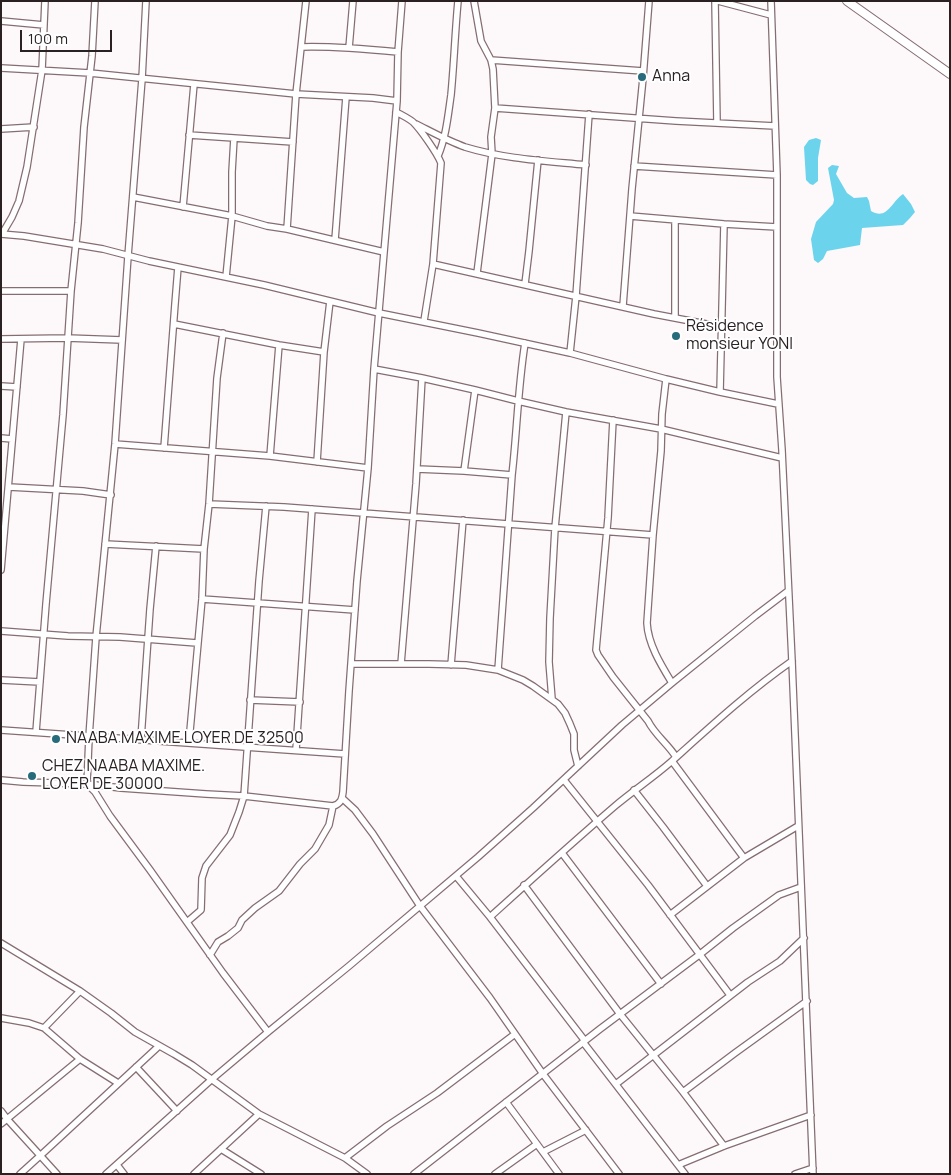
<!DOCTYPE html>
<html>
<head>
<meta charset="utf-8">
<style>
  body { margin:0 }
  #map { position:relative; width:951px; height:1175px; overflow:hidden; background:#fdf8f9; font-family:Manrope,sans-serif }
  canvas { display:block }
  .frame { position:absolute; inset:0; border:2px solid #2a2122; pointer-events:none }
  .scale { position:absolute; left:20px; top:30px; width:92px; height:22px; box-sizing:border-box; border:2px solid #2a2122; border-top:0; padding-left:6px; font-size:15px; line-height:18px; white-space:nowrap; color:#2a2122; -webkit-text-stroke:4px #fff; paint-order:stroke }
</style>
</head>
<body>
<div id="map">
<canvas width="951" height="1175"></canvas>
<div class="frame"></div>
<div class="scale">100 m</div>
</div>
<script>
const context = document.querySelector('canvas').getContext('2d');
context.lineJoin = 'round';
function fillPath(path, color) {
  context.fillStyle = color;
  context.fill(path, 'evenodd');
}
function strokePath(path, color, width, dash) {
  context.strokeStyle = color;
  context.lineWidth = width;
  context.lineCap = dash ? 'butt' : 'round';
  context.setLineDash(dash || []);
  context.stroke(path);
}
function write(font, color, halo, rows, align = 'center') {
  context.font = font + ' Manrope,sans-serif';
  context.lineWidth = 4;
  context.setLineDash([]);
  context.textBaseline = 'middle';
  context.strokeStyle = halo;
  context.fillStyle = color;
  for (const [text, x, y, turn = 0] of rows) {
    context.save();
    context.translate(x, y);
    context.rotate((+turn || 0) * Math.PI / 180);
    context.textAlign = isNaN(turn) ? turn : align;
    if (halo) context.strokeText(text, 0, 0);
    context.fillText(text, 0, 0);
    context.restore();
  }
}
const water = new Path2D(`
  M816,138l5,2 -3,18v23l-5,4 -3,-1 -4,-4 -2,-33 5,-7z
  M832,165l7,1 -3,8 11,19 7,5 13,-1 2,4 2,10c16,10 21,-10 32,-17l8,10 4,8 -5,6 -7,7 -41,3 -2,17 -33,6 -4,8 -5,4 -4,-3 -3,-21 5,-17 17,-18 1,-4 -6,-32z`);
const minor = new Path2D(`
  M146,1l-4,78 -14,177 -13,188 -19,193 -7,100 -2,47 8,8 15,24 40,54 73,103 45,59
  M474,1l7,40 10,19 2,9 2,39 -4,29 1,17 -15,119
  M715,1l2,122
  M718,1l53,14
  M771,1l6,174v202l5,73 10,211 21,513
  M1,21l43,4
  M302,47c32,-1 64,2 96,5
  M349,48l4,-47
  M491,60l152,11
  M1,68l89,5 206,21 77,4 24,3
  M495,108l181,13 99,5
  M396,112c6,3 12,6 17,10 8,8 24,31 28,41l-8,101 -9,57
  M416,124c16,8 32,17 49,23 39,12 81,14 121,18
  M1,129l33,-2
  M189,135l45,3
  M438,156c8,-19 10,-40 13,-61 3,-31 4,-62 7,-94
  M634,166l143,9
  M133,197l99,19 35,10 20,3 97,23
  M183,207l11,-123
  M630,216l94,8 53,3
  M287,229l9,-135 10,-93
  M1,234l23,2 79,13 46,12 115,24 115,28 99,20 92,20 96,26 54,13 58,12
  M2,234l10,-17 7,-16 8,-34 15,-97 3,-69
  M335,240l11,-143
  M433,264l221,50 68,13
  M226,277l6,-61v-44l2,-34 59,4
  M525,284l4,-33 9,-91
  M1,291h70
  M623,306l9,-117 11,-111 6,-77
  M675,318v-98
  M174,324l105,21 45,7
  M1,339l66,-1 55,2
  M570,353l6,-57 13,-182
  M374,369l48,9 53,12 43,11 48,11 95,17 121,29
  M666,379l-4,35 -1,37 -8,84 -6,88c1,21 14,42 25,60
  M1,386l16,1
  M720,392l4,-168
  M613,420l-5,98 -12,132 2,5 15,22 35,44c7,14 20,23 28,36
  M1,438l11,1
  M115,444l155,12 98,12
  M164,448l11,-144 3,-37
  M270,456l9,-111
  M317,462l7,-110 6,-51
  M417,469l47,2 48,4
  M464,471l11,-81
  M9,487l74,4 28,4
  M209,504l75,3 369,28
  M105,544l99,5
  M1,570l20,-231
  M202,599l153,11
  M1,631l67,5 52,1 77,6
  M352,664h77l37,1 32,5 25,10 10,6 25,18 7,9 5,11 4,10v16l4,16
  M401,664l15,-180 6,-106
  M451,665l12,-145
  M498,670l14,-195c5,-44 6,-88 13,-132
  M1,680l39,2
  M552,699l-3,-37 1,-44 5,-90 11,-116
  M250,700l50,2
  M1,730c115,8 230,15 344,24
  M36,732l10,-128 17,-189 8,-124 7,-68 6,-96 8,-71 3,-55
  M141,739l9,-130 6,-63
  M189,742l13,-143 2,-50 5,-45 8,-126 6,-45
  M296,750l16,-241
  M672,761l72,97
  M1,780l22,2 64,2 34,4 85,6 38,2 89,10c8,-2 9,-7 10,-14l6,-101 8,-110 11,-113 6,-99 23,-268 1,-49 4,-51
  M564,780l84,105 82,110
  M634,790l29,37 44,59
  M342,798l13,12 18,24 47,72 70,92 53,76 76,100
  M562,853l99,131
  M456,876l34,41
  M524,885l96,129 63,78 41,54
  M670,915l74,-57 54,-32
  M187,922l14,-12 1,-32 4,-12 24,-31 9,-23 5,-16 15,-215 7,-75
  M1,943l79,48 31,22 24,19 39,22 18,11 67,49 86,44 22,16
  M210,955l8,-13 10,-6 10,-8 4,-8 13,-12 24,-17 21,-27 15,-15 14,-24 4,-19
  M1,1018l28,5 15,5 36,31 38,24
  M44,1028l36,-37
  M585,1041l-95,-124c41,-37 83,-75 125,-111 19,-16 39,-29 57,-45 39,-35 77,-70 120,-100
  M583,1042l102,132
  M136,1067l41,44
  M616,1084l132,-102 32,-21 24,-23
  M683,1092l52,-39 72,-52
  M506,1102l53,72
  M1,1111l6,8 50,55
  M1,1124l79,-65
  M221,1149l40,25
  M543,1152l43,-22
  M345,1158l42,-32 50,-33 78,-59
  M117,1165l7,9
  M678,1165l46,-19 87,-31
  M20,1174l21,-19 118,-109
  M106,1174l105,-94 57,-48 81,-66 129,-109 55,-49 89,-83 50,-42 83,-67 33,-25
  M194,1174l65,-60
  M414,1174l186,-145 99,-74 34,-27 46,-33 22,-8
  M495,1174l42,-30
  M795,1174l18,-6`);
const tertiary = new Path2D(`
  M847,1l103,73`);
const markers = [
  [642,77,5,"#276b7c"],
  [676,336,5,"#276b7c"],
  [56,739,5,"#276b7c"],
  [32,776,5,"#276b7c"]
];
const poiNames = [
  ["Anna",652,77],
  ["Résidence",686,327],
  ["monsieur YONI",686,345],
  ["NAABA MAXIME LOYER DE 32500",66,739],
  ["CHEZ NAABA MAXIME.",42,767],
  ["LOYER DE 30000",42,785]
];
fillPath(water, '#6cd3ed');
strokePath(minor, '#856e72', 8);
strokePath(tertiary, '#856e72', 10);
strokePath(minor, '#fff', 5.5);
strokePath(tertiary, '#fff', 8);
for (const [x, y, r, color] of markers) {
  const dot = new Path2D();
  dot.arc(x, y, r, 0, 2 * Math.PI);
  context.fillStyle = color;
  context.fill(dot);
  strokePath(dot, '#fff', 2);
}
write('16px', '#2a2122', '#fff', poiNames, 'left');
</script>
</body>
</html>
